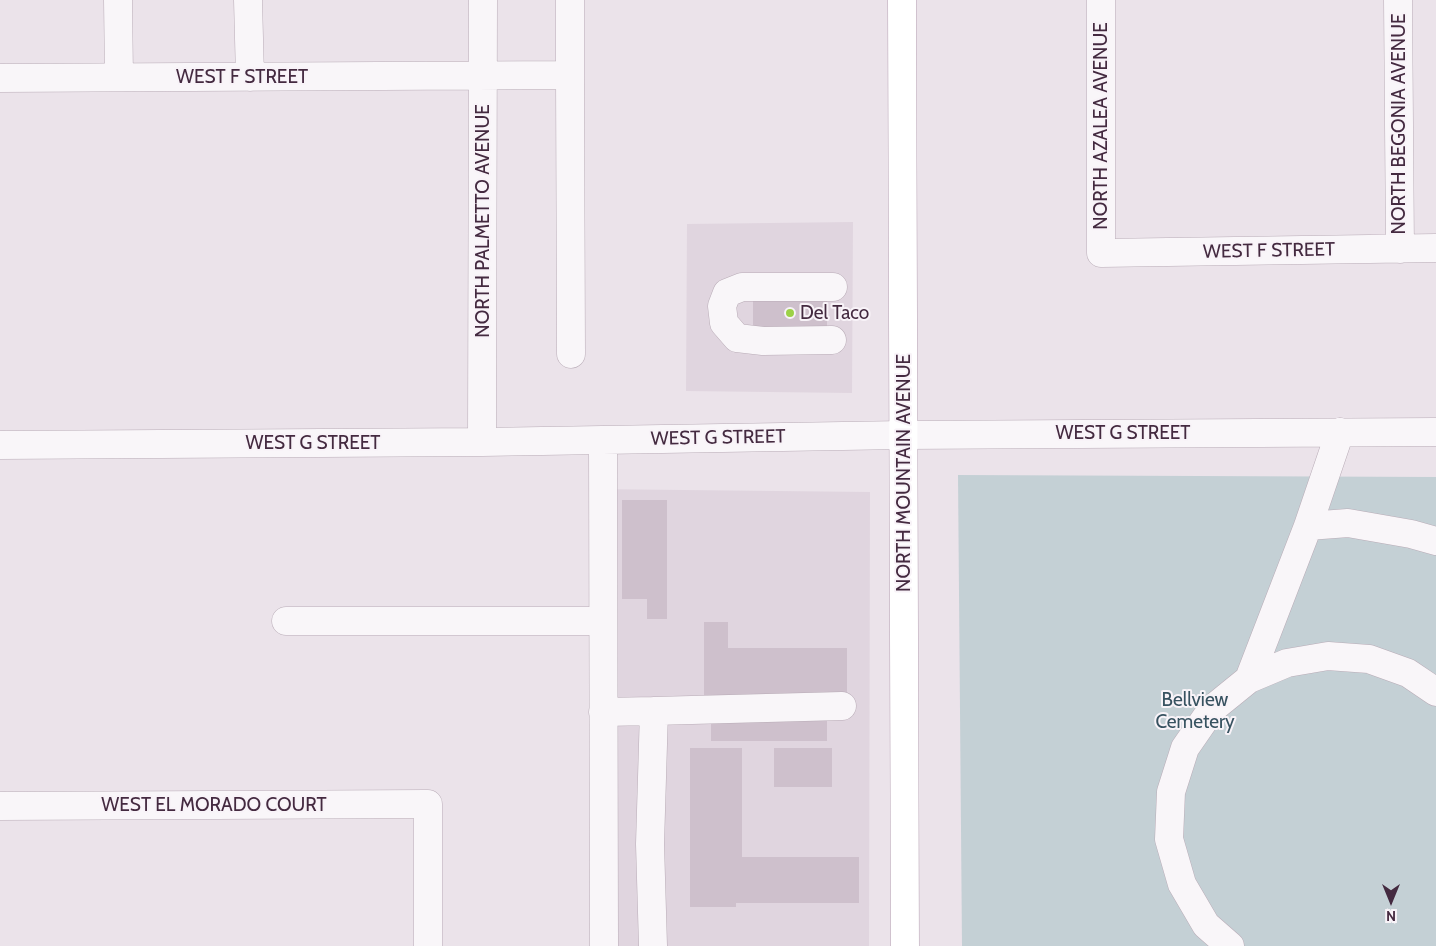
<!DOCTYPE html>
<html>
<head>
<meta charset="utf-8">
<style>
  body { margin:0 }
  #map { position:relative; width:1436px; height:946px; overflow:hidden; background:#ebe3ea; font-family:Cabin,sans-serif }
  canvas { display:block }
  .north { position:absolute; left:1366px; top:876px; width:50px; height:50px; -webkit-text-stroke:4px #f8f3f8; paint-order:stroke; rotate:180deg; font-size:14px; font-weight:700; line-height:20px; text-align:center; color:#442a40 }
  .north::after { content:''; display:block; margin:auto; width:18px; height:22px; background:#442a40; clip-path:polygon(50% 0,100% 100%,50% 72%,0 100%) }
</style>
</head>
<body>
<div id="map">
<canvas width="1436" height="946"></canvas>
<div class="north">N</div>
</div>
<script>
const context = document.querySelector('canvas').getContext('2d');
context.lineJoin = 'round';
function fillPath(path, color) {
  context.fillStyle = color;
  context.fill(path, 'evenodd');
}
function strokePath(path, color, width, dash) {
  context.strokeStyle = color;
  context.lineWidth = width;
  context.lineCap = dash ? 'butt' : 'round';
  context.setLineDash(dash || []);
  context.stroke(path);
}
function write(font, color, halo, rows, align = 'center') {
  context.font = font + ' Cabin,sans-serif';
  context.lineWidth = 4;
  context.setLineDash([]);
  context.textBaseline = 'middle';
  context.strokeStyle = halo;
  context.fillStyle = color;
  for (const [text, x, y, turn = 0] of rows) {
    context.save();
    context.translate(x, y);
    context.rotate((+turn || 0) * Math.PI / 180);
    context.textAlign = isNaN(turn) ? turn : align;
    if (halo) context.strokeText(text, 0, 0);
    context.fillText(text, 0, 0);
    context.restore();
  }
}
const built = new Path2D(`
  M853,222l-1,171 -166,-2 1,-167z
  M590,489l280,3 -1,454h-276z`);
const green = new Path2D(`
  M958,475l478,2v469h-474z`);
const building = new Path2D(`
  M827,293v39h-74v-38z
  M622,500h45v119h-20v-20h-25z
  M704,622h24v26h119v47h-143z
  M711,718h116v23h-116z
  M690,748h52v109h117v46h-123v4h-46z
  M774,748h58v39h-58z`);
const minor = new Path2D(`
  M118,0l1,77
  M248,0l2,77
  M1101,0v253l335,-5
  M1398,0l2,249
  M570,75l1,279
  M0,78l570,-3v-75
  M832,340l-69,1 -26,-3 -13,-15 -2,-17 5,-13 15,-6h91
  M603,440l1,506
  M482,442l1,-442
  M0,445l482,-3 421,-7 533,-3
  M1308,526l40,-3 63,11 25,7
  M286,621h317
  M1249,679l59,-153 32,-94
  M654,711l188,-5
  M603,712l51,-1 -4,133 3,102
  M0,806l428,-2v142
  M1230,946l-24,-21 -24,-41 -13,-45 2,-47 14,-44 27,-39 37,-30 38,-16 41,-7 41,3 39,14 28,19`);
const major = new Path2D(`
  M902,0l3,946`);
const markers = [
  [790,313,5,"#9cd147"]
];
const streetNames = [
  ["WEST F STREET",242,77],
  ["NORTH BEGONIA AVENUE",1399,124,-90],
  ["NORTH AZALEA AVENUE",1101,126,-90],
  ["NORTH PALMETTO AVENUE",483,221,-90],
  ["WEST F STREET",1269,251,-1],
  ["WEST G STREET",1123,433],
  ["WEST G STREET",718,438,-1],
  ["WEST G STREET",313,443],
  ["NORTH MOUNTAIN AVENUE",904,473,-90],
  ["WEST EL MORADO COURT",214,805]
];
const poiNames = [
  ["Del Taco",800,313]
];
const parkNames = [
  ["Bellview",1195,700],
  ["Cemetery",1195,722]
];
fillPath(built, '#e0d5df');
fillPath(green, '#c4d0d5');
fillPath(building, '#cec0cc');
strokePath(minor, '#b9acb7', 29);
strokePath(major, '#b7a2b4', 29);
strokePath(minor, '#f9f6f9', 28);
strokePath(major, '#fff', 28);
for (const [x, y, r, color] of markers) {
  const dot = new Path2D();
  dot.arc(x, y, r, 0, 2 * Math.PI);
  context.fillStyle = color;
  context.fill(dot);
  strokePath(dot, '#f8f3f8', 2);
}
write('19px', '#442a40', '#f8f3f8', streetNames);
write('19px', '#442a40', '#f8f3f8', poiNames, 'left');
write('19px', '#375260', '#f8f3f8', parkNames);
</script>
</body>
</html>
